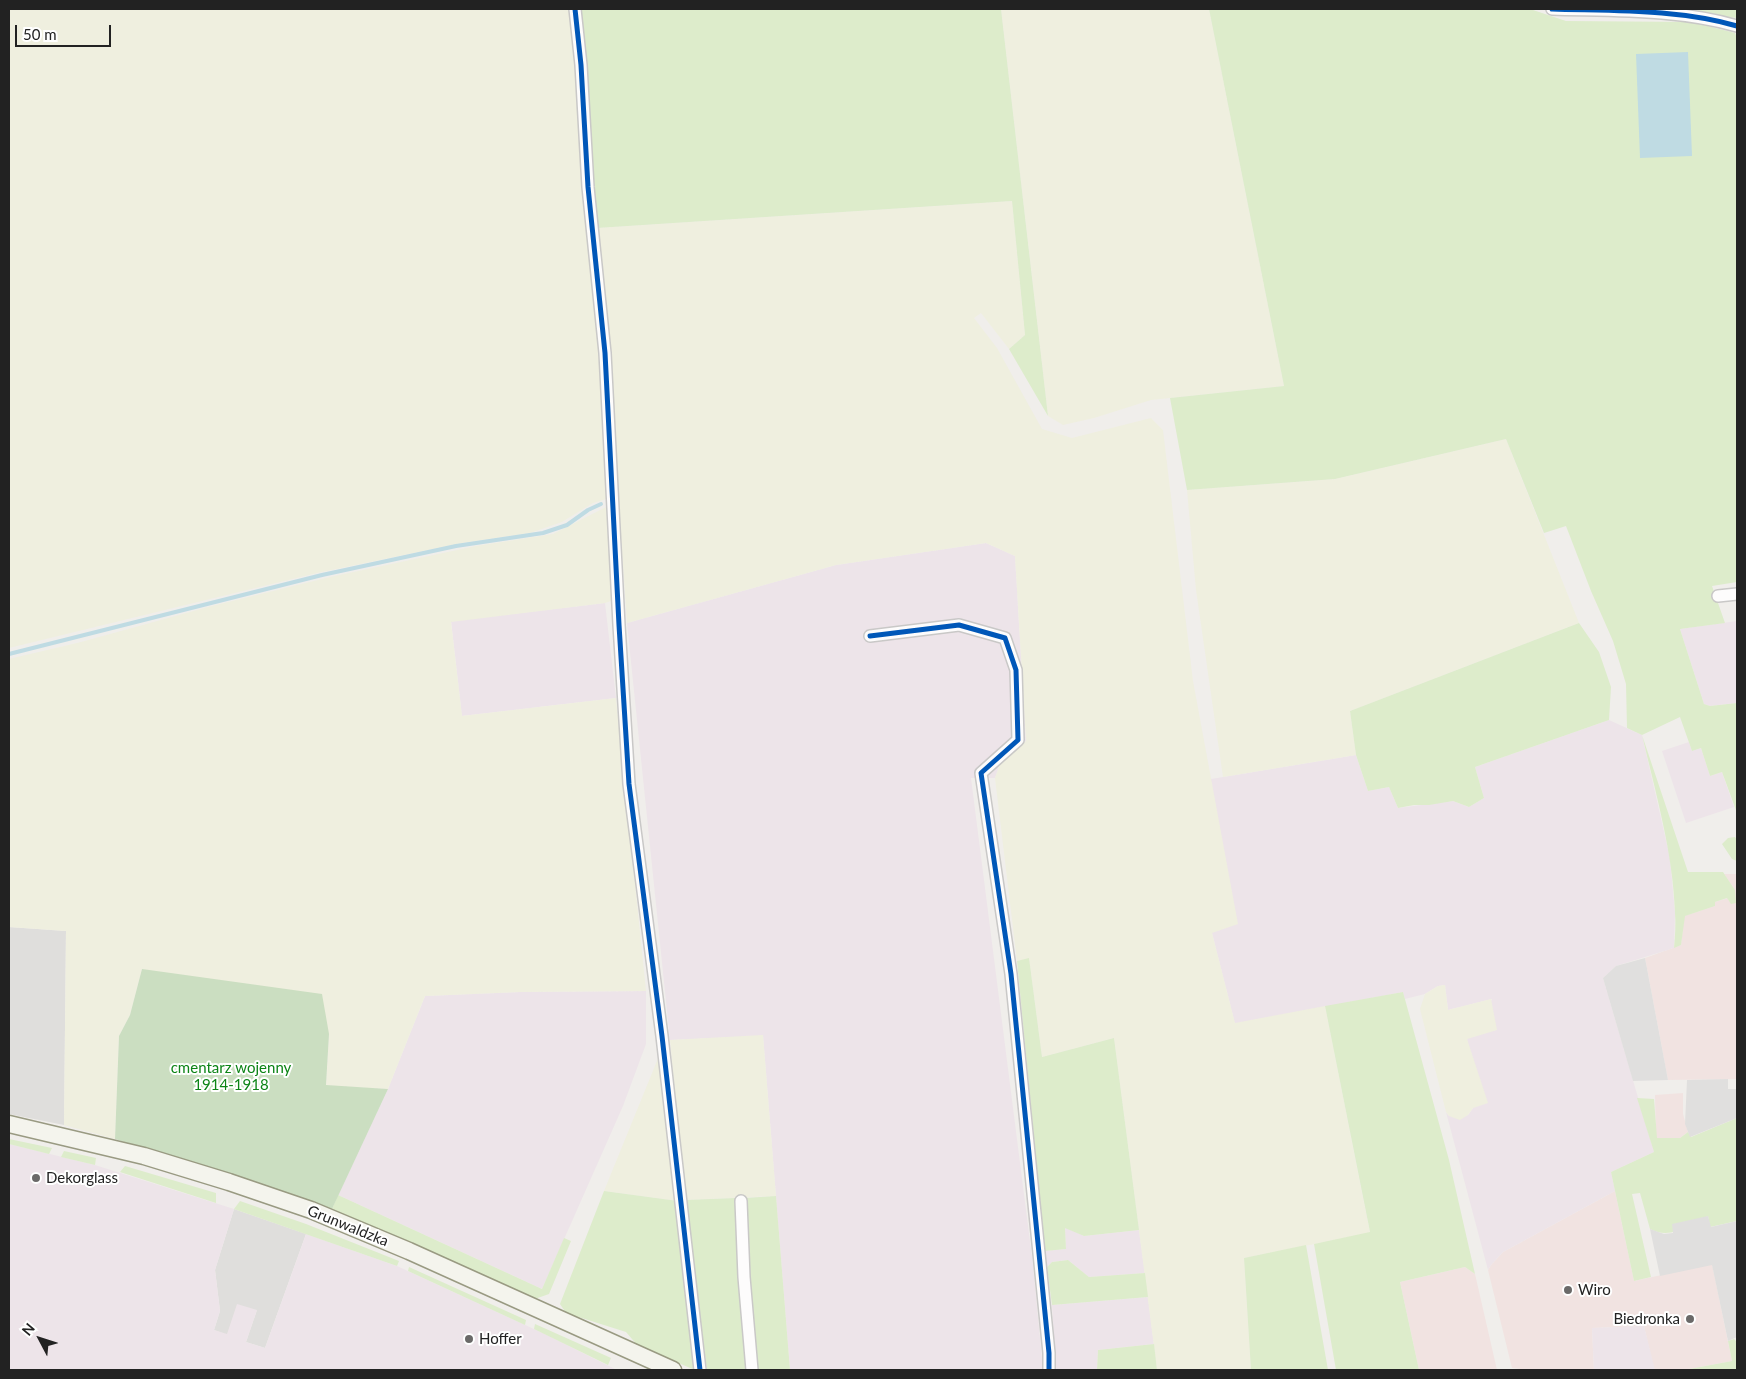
<!DOCTYPE html>
<html>
<head>
<meta charset="utf-8">
<style>
  body { margin:0 }
  #map { position:relative; width:1746px; height:1379px; overflow:hidden; background:#f0eeeb; font-family:Lato,sans-serif }
  canvas { display:block }
  .frame { position:absolute; inset:0; border:10px solid #222; pointer-events:none }
  .north { position:absolute; left:15px; top:1314px; width:50px; height:50px; -webkit-text-stroke:4px #fff; paint-order:stroke; rotate:310deg; font-size:14px; font-weight:700; line-height:20px; text-align:center; color:#222 }
  .north::after { content:''; display:block; margin:auto; width:18px; height:22px; background:#222; clip-path:polygon(50% 0,100% 100%,50% 72%,0 100%) }
  .scale { position:absolute; left:15px; top:25px; width:96px; height:22px; box-sizing:border-box; border:2px solid #222; border-top:0; padding-left:6px; font-size:15px; line-height:18px; white-space:nowrap; color:#222; -webkit-text-stroke:4px #fff; paint-order:stroke }
</style>
</head>
<body>
<div id="map">
<canvas width="1746" height="1379"></canvas>
<div class="frame"></div>
<div class="north">N</div>
<div class="scale">50 m</div>
</div>
<script>
const context = document.querySelector('canvas').getContext('2d');
context.lineJoin = 'round';
function fillPath(path, color) {
  context.fillStyle = color;
  context.fill(path, 'evenodd');
}
function strokePath(path, color, width, dash) {
  context.strokeStyle = color;
  context.lineWidth = width;
  context.lineCap = dash ? 'butt' : 'round';
  context.setLineDash(dash || []);
  context.stroke(path);
}
function write(font, color, halo, rows, align = 'center') {
  context.font = font + ' Lato,sans-serif';
  context.lineWidth = 4;
  context.setLineDash([]);
  context.textBaseline = 'middle';
  context.strokeStyle = halo;
  context.fillStyle = color;
  for (const [text, x, y, turn = 0] of rows) {
    context.save();
    context.translate(x, y);
    context.rotate((+turn || 0) * Math.PI / 180);
    context.textAlign = isNaN(turn) ? turn : align;
    if (halo) context.strokeText(text, 0, 0);
    context.fillText(text, 0, 0);
    context.restore();
  }
}
const residential = new Path2D(`
  M9,927l57,4 -2,194 -55,-11z
  M234,1209l72,25 -41,114 -19,-6 11,-32 -30,25 -13,-5 6,-19 -5,-41z`);
const commercial = new Path2D(`
  M1724,874h13v205l-69,1 -23,-122 36,-13 3,-29 31,-10v-4l13,-4 1,3 6,-11z
  M1683,1093v21l5,18 -8,6h-24l-1,-43z
  M1615,1191l19,90 78,-17 20,97 -48,9h-30l-10,-44 -52,2 2,42h-66l-16,-2 -24,-98 3,-5 12,-13z
  M1465,1267l10,7 22,96h-78l-19,-88z`);
const industrial = new Path2D(`
  M986,543l29,13 11,185 -26,23 -5,14h-24l62,487 10,105h-253l-27,-334 -93,4 -43,-417 209,-58z
  M605,603l11,95 -154,18 -11,-95z
  M1737,621v82l-27,3 -6,-2 -24,-75z
  M1609,720l33,15 28,123 5,55 -1,35 -58,18 -13,12 51,174 -43,20 4,19 -112,61 -12,13 -3,5 -42,-158 3,4 19,-1 5,-7 -6,-69 25,-40 -44,11 -3,-25 -7,1 -13,8 -20,5 -2,-7 -168,32 -23,-91 -1,-154 145,-24 12,36 21,-4 9,21 55,-7 16,6 15,-9 -9,-31z
  M1689,742l3,9 9,-3 9,28 12,-4 12,35 -48,16 -24,-72z
  M646,991v53l-23,62 -81,183 -204,-94 50,-106 37,-93 95,-4z
  M9,1144l86,21 139,44 -19,61 5,41 -6,19 13,4 10,-30 20,6 -11,32 19,6 41,-114 91,32 150,69 70,35h-608z
  M1065,1227l19,9 55,-6 6,43 -56,4 -21,-17 -16,2 -5,5 -2,-16 21,-2z
  M1148,1297l6,47 -56,6 -1,20h-41l-4,-65z
  M1644,1326l11,44h-61l-2,-42z`);
const farmland = new Path2D(`
  M9,9h563l28,325 10,164 -17,5 -31,19 -32,11 -68,10 -145,30 -308,75z
  M1001,9h208l75,377 -133,14 -57,18 -31,7 -15,-9z
  M1012,201l13,134 -16,14 -28,-36 -7,5 23,30 45,81 30,9 79,-20 12,12 30,251 45,243 -26,9 23,90 90,-17 45,227 -126,25 7,112h-94l-43,-332 -72,19 -13,-98 -12,2 -22,-183 5,-14 26,-23 -11,-185 -29,-13 -150,22 -209,58 -16,-230 -14,-165z
  M1506,439l73,184 -229,88 6,44 -133,22 -27,-187 -9,-100 148,-11z
  M610,505l4,95 -9,3 -154,19 11,94 154,-18 30,293 -126,1 -95,4 -37,93 -62,-3 3,-52 -187,-65 -12,46 -11,21 -4,103 -51,-14 2,-194 -57,-4v-268l72,-17 127,-35 122,-30 146,-31 77,-12z
  M1445,985l3,25 43,-11 6,31 -30,9 21,64 -15,5 -5,7 -8,5 -11,-4 -3,-4 -26,-103 5,-15 13,-8z
  M763,1035l13,161 -91,4 -15,-160z
  M659,1056l19,145 -74,-10z`);
const grass = new Path2D(`
  M579,9h422l47,407 -39,-67 16,-14 -13,-134 -415,27z
  M1209,9h321l36,12 126,1 43,11 2,5v544l-25,4 13,37 -45,6 24,75 6,2 27,-3v110l-15,-41 -12,4 -9,-28 -9,3 -12,-34 -38,18 46,137h35l12,18 1,13 -5,1 -4,-6 -12,4v4l-30,10 -4,29 -7,3c1,-12 2,-24 1,-35 -2,-60 -19,-119 -33,-178l-15,-7 -1,-44 -13,-43 -22,-50 -25,-65 -22,7 -38,-94 -171,40 -148,11 -17,-92 114,-12z
  M1670,9h67v9z
  M1579,623l20,29 12,35 -2,33 -134,47 9,31 -15,9 -16,-6 -24,4h-15l-16,3 -9,-21 -21,4 -12,-36 -6,-44z
  M1735,837l2,3v21l-5,-2 -10,-15 6,-6z
  M1029,958l13,99 72,-19 25,192 -55,6 -19,-8 1,21 -21,2 -28,-290z
  M1403,992l46,168 26,114 -10,-7 -65,15 19,88h-83l-22,-126 56,-12 -45,-226z
  M1637,1098l17,1 3,39h23l8,-6 3,5 46,-19v103l-27,6 -2,-11c-19,9 -37,24 -58,13l-10,-36 -8,1 19,83 -17,4 -23,-109 43,-20z
  M9,1139l43,9 -3,6 -40,-10z
  M64,1151l32,7 -1,7 -34,-8z
  M125,1166l91,27v10l-96,-31z
  M604,1191l74,10 17,169 -57,-24 -12,-14 -60,-19 -6,-9z
  M338,1195l204,94 22,-51 7,3 -22,53 -17,6 -200,-91z
  M776,1196l14,174h-34l-6,-67 -6,-105z
  M735,1198l12,172h-40l-22,-170z
  M240,1201l66,23 93,37 -2,5 -163,-57z
  M1306,1245l22,125h-77l-7,-112z
  M1068,1260l21,17 56,-4 3,24 -96,8 -5,-38 5,-5z
  M409,1267l117,53 -1,5 -117,-54z
  M535,1324l76,34 -3,7 -74,-36z
  M1734,1339l3,3v28h-53l48,-9 -4,-20z
  M1154,1344l3,26h-60l1,-20z`);
const forest = new Path2D(`
  M142,969l180,25 7,40 -3,51 62,4 -56,120 -217,-70 4,-103 11,-21z`);
const parking = new Path2D(`
  M1645,958l23,122 -35,1 -30,-103 13,-12z
  M1728,1079v10h9v29l-47,19 -5,-13 2,-44z
  M1708,1216l3,11 26,-6v116l-9,4 -16,-76 -52,11 -10,-47 14,5 9,-1 -1,-9z`);
const water = new Path2D(`
  M1688,52l4,104 -52,2 -4,-104z`);
const stream = new Path2D(`
  M9,654l313,-79 134,-29 87,-13 24,-8 21,-15 13,-6`);
const street = new Path2D(`
  M575,9l6,56 7,122 17,166 14,272 10,159 33,252 38,334
  M1552,9c61,2 126,0 185,17
  M1718,596l19,-2
  M870,636l89,-11 46,13 11,32 2,70 -37,33 30,201 38,379v17
  M741,1201l3,76 8,93`);
const secondary = new Path2D(`
  M9,1124l135,32 85,26 82,28 98,41 264,119`);
const cycleway = new Path2D(`
  M575,9l6,56 7,122 17,166 14,272 10,159 33,252 38,334
  M1552,9c61,2 126,0 185,17
  M870,636l89,-11 46,13 11,32 2,70 -37,33 30,201 38,379v17`);
const markers = [
  [36,1178,5,"#6a6968"],
  [1568,1290,5,"#6a6968"],
  [1690,1319,5,"#6a6968"],
  [469,1339,5,"#6a6968"]
];
const parkNames = [
  ["cmentarz wojenny",231,1068],
  ["1914-1918",231,1085]
];
const poiNames = [
  ["Dekorglass",46,1178],
  ["Wiro",1578,1290],
  ["Biedronka",1680,1319,"right"],
  ["Hoffer",479,1339]
];
const streetNames = [
  ["Grunwaldzka",348,1226,22]
];
fillPath(residential, '#dfdedc');
fillPath(commercial, '#f1e3e1');
fillPath(industrial, '#ede4e9');
fillPath(farmland, '#efefdf');
fillPath(grass, '#ddeccb');
fillPath(forest, '#cbdec1');
fillPath(parking, '#e0dfde');
fillPath(water, '#bfdbe3');
strokePath(stream, '#bfdbe3', 4);
strokePath(street, '#c9c8c7', 14);
strokePath(secondary, '#999a82', 19);
strokePath(street, '#fdfcfc', 11);
strokePath(secondary, '#f4f4ed', 16);
strokePath(cycleway, '#0057b8', 5);
for (const [x, y, r, color] of markers) {
  const dot = new Path2D();
  dot.arc(x, y, r, 0, 2 * Math.PI);
  context.fillStyle = color;
  context.fill(dot);
  strokePath(dot, '#fff', 2);
}
write('15px', '#0c8416', '#fff', parkNames);
write('15px', '#222', '#fff', poiNames, 'left');
write('15px', '#222', '#fff', streetNames);
</script>
</body>
</html>
